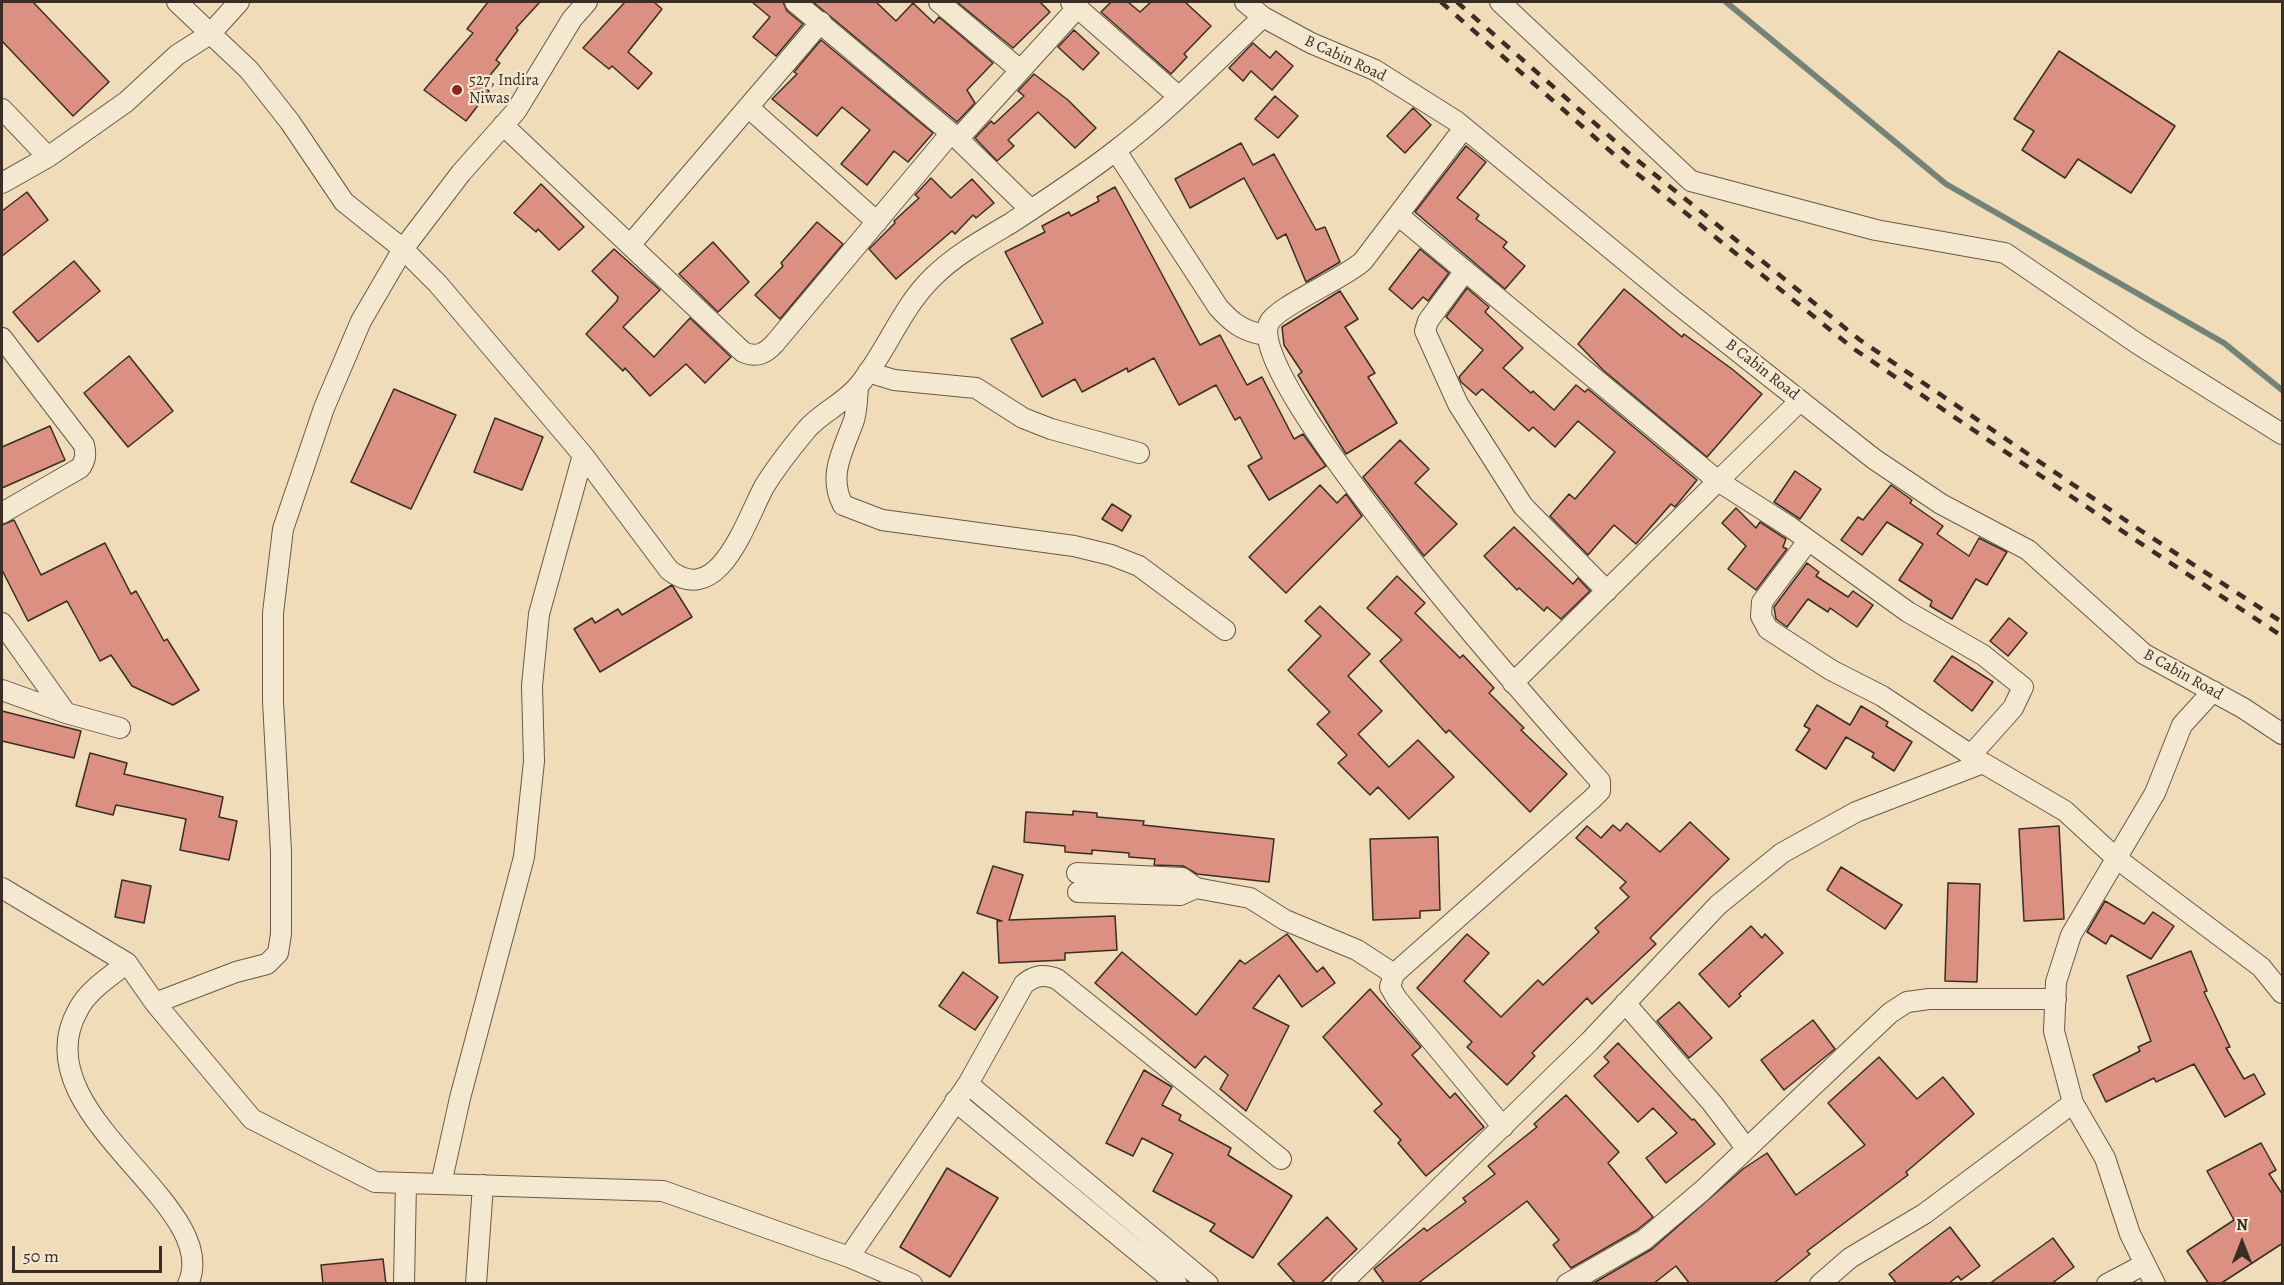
<!DOCTYPE html>
<html>
<head>
<meta charset="utf-8">
<style>
  body { margin:0 }
  #map { position:relative; width:2284px; height:1285px; overflow:hidden; background:#f0dcb8; font-family:Alegreya,serif }
  canvas { display:block }
  .frame { position:absolute; inset:0; border:3px solid #392d25; pointer-events:none }
  .north { position:absolute; left:2212px; top:1213px; width:60px; height:60px; -webkit-text-stroke:4px #f5e8d1; paint-order:stroke; rotate:0deg; font-size:16px; font-weight:700; line-height:24px; text-align:center; color:#392d25 }
  .north::after { content:''; display:block; margin:auto; width:21px; height:27px; background:#392d25; clip-path:polygon(50% 0,100% 100%,50% 72%,0 100%) }
  .scale { position:absolute; left:12px; top:1246px; width:150px; height:27px; box-sizing:border-box; border:3px solid #392d25; border-top:0; padding-left:8px; font-size:18px; line-height:21px; white-space:nowrap; color:#392d25; -webkit-text-stroke:4px #f5e8d1; paint-order:stroke }
</style>
</head>
<body>
<div id="map">
<canvas width="2284" height="1285"></canvas>
<div class="frame"></div>
<div class="north">N</div>
<div class="scale">50 m</div>
</div>
<script>
const context = document.querySelector('canvas').getContext('2d');
context.lineJoin = 'round';
function strokePath(path, color, width, dash) {
  context.strokeStyle = color;
  context.lineWidth = width;
  context.lineCap = dash ? 'butt' : 'round';
  context.setLineDash(dash || []);
  context.stroke(path);
}
function fillPath(path, color) {
  context.fillStyle = color;
  context.fill(path, 'evenodd');
}
function write(font, color, halo, rows, align = 'center') {
  context.font = font + ' Alegreya,serif';
  context.lineWidth = 4.5;
  context.setLineDash([]);
  context.textBaseline = 'middle';
  context.strokeStyle = halo;
  context.fillStyle = color;
  for (const [text, x, y, turn = 0] of rows) {
    context.save();
    context.translate(x, y);
    context.rotate((+turn || 0) * Math.PI / 180);
    context.textAlign = isNaN(turn) ? turn : align;
    if (halo) context.strokeText(text, 0, 0);
    context.fillText(text, 0, 0);
    context.restore();
  }
}
const stream = new Path2D(`
  M1726,2l220,182 278,159 58,47`);
const building = new Path2D(`
  M2,2h31l76,80 -36,34 -71,-75z
  M488,2h52l-24,26 2,2 -22,30 4,3 -18,22 7,6 -23,30 -42,-31 49,-57 -6,-4z
  M625,2h29l8,7 -34,43 24,21 -14,16 -26,-23 -3,3 -26,-21z
  M752,2h31l4,9 16,13 -27,32 -23,-19 17,-20z
  M813,2h63l20,19 17,-18 21,20 5,-6 54,46 -26,27 8,13 -18,19z
  M957,2h83l10,10 -37,36z
  M1111,2h17l12,10 11,-10h34l26,24 -27,28 3,3 -16,17 -70,-62z
  M1074,30l25,23 -16,17 -25,-23z
  M821,40l112,93 -25,29 -14,-11 -27,34 -26,-21 29,-34 -28,-23 -25,29 -45,-37 25,-25 -3,-2z
  M1253,43l17,15 6,-7 17,15 -21,24 -21,-19 -8,10 -14,-13z
  M2059,51l116,75 -44,67 -53,-34 -13,19 -43,-28 12,-19 -20,-12z
  M1034,74l34,26 28,28 -21,20 -37,-36 -30,28 6,6 -17,15 -22,-23 16,-17 3,3 30,-28 -6,-5z
  M1275,96l23,20 -20,22 -23,-19z
  M1413,108l18,17 -26,28 -18,-17z
  M1241,143l12,22 21,-11 42,76 9,-3 15,35 -34,20 -20,-48 -9,5 -33,-61 -54,30 -15,-29z
  M1466,146l20,16 -29,36 22,17 -3,4 31,23 -4,5 22,19 -20,23 -90,-77z
  M931,178l20,20 21,-19 22,24 -18,15 -3,-3 -18,19 -3,-3 -56,48 -27,-30 26,-26 -1,-2 25,-23 -4,-3z
  M541,184l43,43 -25,23 -21,-21 -2,3 -22,-19z
  M1115,187l85,158 20,-10 27,50 15,-8 32,62 9,-5 23,32 -57,34 -21,-34 14,-8 -22,-41 -5,3 -19,-35 -37,20 -25,-47 -26,14 -1,-4 -45,24 -7,-13 -33,18 -31,-58 32,-16 -38,-71 40,-20 -3,-6 27,-14 2,4 28,-15 -2,-4z
  M27,192l21,28 -46,36v-45z
  M817,222l26,22 -63,75 -25,-24 28,-29 -2,-3z
  M713,242l36,40 -31,30 -39,-38z
  M614,249l46,41 -37,37 31,30 36,-39 41,39 -26,26 -19,-19 -36,32 -25,-28 -2,3 -37,-37 31,-33 1,-4 -26,-26z
  M1420,249l29,24 -21,28 -5,-4 -11,12 -23,-20z
  M74,261l26,30 -62,51 -25,-30z
  M1467,288l22,19 -4,5 38,36 -20,20 28,25 2,-2 21,19 22,-25 9,7 3,-3 109,91 -22,27 -4,-3 -35,40 -22,-19 -26,30 -38,-39 19,-22 6,5 40,-47 -37,-31 -23,26 -22,-20 -4,4 -47,-42 -6,6 -15,-13 -2,-5 24,-27 -37,-33z
  M1624,289l58,48 2,-3 48,35 30,25 -55,63 -104,-87 -25,-26z
  M1340,291l18,28 -13,8 30,46 -7,4 29,46 -51,31 -48,-79 4,-3 -18,-27 -2,-18z
  M129,356l44,55 -45,36 -44,-54z
  M394,389l62,26 -45,94 -60,-27z
  M495,418l48,19 -21,53 -48,-18z
  M50,426l15,34 -63,28v-41z
  M1400,440l29,29 -14,14 42,41 -33,32 -61,-79z
  M1795,471l26,18 -21,30 -26,-17z
  M1320,485l17,18 9,-9 16,22 -76,77 -37,-36z
  M1891,485l21,15 -2,3 33,23 -6,8 32,22 10,-18 28,14 -20,33 -11,-6 -24,40 -22,-13 2,-5 -33,-21 24,-36 -36,-22 -25,33 -21,-15 17,-23 5,3z
  M1112,504l19,12 -9,15 -20,-12z
  M1736,508l20,20 4,-6 26,17 -3,8 4,2 -31,41 -28,-21 18,-23 -24,-23z
  M14,520l27,55 64,-32 26,51 5,-3 28,50 3,-2 32,51 -26,15 -41,-19 -21,-31 -11,6 -33,-60 -39,20 -26,-51v-45z
  M1514,527l59,57 5,-6 12,13 -29,28 -14,-12 -3,4 -25,-23 -2,2 -33,-34z
  M1807,563l12,9 -3,4 32,21 5,-6 20,14 -16,22 -27,-19 -2,4 -20,-13 -21,28 -11,-8 -2,-12z
  M1397,576l28,27 -10,10 45,45 3,-3 31,33 -5,5 35,35 -3,2 46,44 -37,38 -81,-82 -3,3 -66,-72 22,-21 -35,-32z
  M672,585l20,32 -92,55 -26,-43 18,-11 3,5 23,-14 4,6z
  M1320,606l50,48 -22,22 34,35 -24,23 31,33 29,-27 36,37 -45,42 -31,-32 -8,8 -32,-32 9,-8 -30,-31 13,-12 -42,-42 33,-34 -16,-15z
  M2009,618l18,15 -19,23 -18,-15z
  M1952,656l41,26 -21,29 -38,-30z
  M1817,705l33,20 11,-19 27,16 -2,4 26,16 -18,29 -22,-14 2,-4 -28,-16 -20,32 -30,-19 14,-21 -6,-3z
  M2,711l79,20 -7,27 -72,-17z
  M90,753l37,10 -3,11 99,23 -4,20 18,4 -8,39 -49,-10 6,-31 -70,-14 -3,10 -37,-9z
  M1073,811l24,2v4l47,4 -1,4 131,14 -5,43 -72,-8 -14,-8 -29,-1 1,-6 -26,-2v-4l-37,-3v4l-27,-2v-6l-41,-4 2,-30 47,3z
  M1690,822l39,37 -79,79 6,6 -64,60 -5,-6 -55,55 3,3 -28,29 -40,-38 5,-5 -55,-54 50,-54 22,19 -25,28 37,36 37,-37 5,5 56,-53 -4,-4 34,-31 -9,-9 6,-6 -50,-44 11,-12 14,12 12,-13 7,6 7,-8 33,29z
  M2059,826l5,93 -40,2 -5,-92z
  M1438,837l2,73 -20,1v7l-47,2 -3,-81z
  M993,866l30,9 -14,45 106,-4 2,34 -52,3v7l-66,3 -2,-42h5l-25,-8z
  M1841,867l61,38 -17,24 -58,-39z
  M122,880l29,6 -7,37 -29,-6z
  M1948,883l32,1 -3,98 -32,-1z
  M2105,901l39,23 9,-12 21,14 -23,33 -40,-24 -5,9 -19,-12z
  M1751,926l11,12 3,-4 18,19 -44,41 2,2 -12,11 -30,-33z
  M1287,934l30,38 6,-5 12,16 -33,24 -23,-32 -26,33 36,18 -43,85 -26,-22 8,-14 -23,-19 -10,12 -100,-85 27,-31 74,63 44,-55 5,4z
  M2191,951l16,40 -3,1 26,55 -4,1 18,31 10,-5 11,20 -40,23 -31,-53 -38,18 -2,-4 -48,24 -13,-27 47,-24 -2,-4 13,-6 -24,-65z
  M963,972l35,25 -23,33 -36,-24z
  M1370,989l51,58 -9,8 38,43 5,-5 29,34 -58,49 -28,-33 3,-3 -27,-29 8,-7 -59,-67z
  M1679,1002l33,36 -23,20 -32,-37z
  M1813,1020l22,29 -51,41 -23,-30z
  M1618,1043l74,77 2,-1 21,25 -49,39 -20,-25 31,-25 -24,-25 -15,14 -44,-46 15,-14 -5,-5z
  M1879,1057l38,42 26,-22 31,37 -68,58 2,3 -101,76 3,3 -37,30h-83l-14,-18 -23,18h-61l60,-35 91,-80 24,-16 29,42 69,-50 -37,-42z
  M1144,1070l28,17 -10,18 19,10 -2,5 52,28 -3,7 64,41 -39,62 -43,-27 5,-7 -62,-33 20,-37 -31,-16 -9,18 -27,-13z
  M1566,1095l53,57 -11,11 45,54 -16,13 -66,38 -18,-23 6,-5 -32,-39 -110,83h-32l-11,-15 50,-41 3,3 39,-29 -3,-4 32,-24 -7,-8 49,-39 -3,-3z
  M2261,1143l15,27 -7,4 14,21v48l-63,41h-11l-22,-33 47,-31 -27,-49z
  M947,1168l51,30 -48,79 -50,-30z
  M1327,1217l30,32 -37,35h-24l-18,-20z
  M1950,1227l30,39 -19,14 -3,-4 -10,8h-51l-8,-10z
  M2053,1238l21,29 -23,17h-62z
  M383,1259l3,25h-63l-2,-19z`);
const minor = new Path2D(`
  M177,2l72,68 41,52 54,80 59,47 35,35 145,171 -44,159 -7,72 2,75 -10,96 -64,241 -19,86
  M795,2l163,137 73,71
  M939,2l81,68
  M1071,2l107,94
  M1245,2l18,15 48,26 64,27 81,51 218,180 200,158 67,45 87,46 116,104 99,54 39,26
  M1500,2l191,179 185,49 129,23 133,91 144,90
  M748,107l129,115
  M2,109l46,48
  M503,125l240,227c14,6 22,2 32,-9l176,-210
  M1464,128l-101,133c-19,18 -86,45 -94,62 -27,57 281,402 331,458v10l-8,8 -198,175 -4,13 7,12 106,128
  M958,139l120,-132
  M1116,151l102,156c14,16 26,25 48,28
  M2,183l46,-26 78,-55 51,-47 33,-21 29,-32
  M1399,216l319,265 -205,202
  M630,245l191,-223
  M1465,271l-37,50 -3,10 33,73 65,102 84,85
  M2,338l82,107c2,9 2,15 -4,23l-78,45
  M868,372l26,8 82,8 47,30 28,11 88,24
  M858,387c-1,11 -1,23 -4,33 -10,29 -27,55 -11,85l39,15 192,26 37,9 28,11 86,64
  M1800,401l-82,80 72,46 118,85 75,43 40,32 -10,21 -42,47
  M583,455l86,115c50,39 77,-50 95,-83 12,-20 28,-40 43,-58 15,-17 39,-27 52,-44 28,-34 42,-77 74,-108 22,-22 51,-38 78,-54 35,-23 71,-46 104,-72 53,-40 100,-89 148,-134
  M1808,541l-46,61 -1,14 7,13 63,41 51,26 101,67 82,48 51,47 145,109 21,26
  M2,623l64,90
  M2,690l64,23 54,15
  M1077,873l105,5 14,10 -16,7 -102,-3
  M2,888l125,75 28,40 97,116 123,63 288,9 186,66 119,-173 56,-100c11,-9 20,-10 33,-5l224,180
  M1196,888l54,10 35,22 72,30 37,24
  M127,963c-17,14 -39,27 -49,47 -59,104 147,194 110,274
  M155,1003l81,-31 31,-8 11,-11 3,-19v-82l-8,-151v-88l10,-84 41,-121 37,-87 42,-72 58,-76 55,-62 56,-92 15,-17
  M1625,1003l87,100 34,45
  M968,1084l240,200
  M955,1101l222,183
  M849,1257l63,27
  M404,1284l2,-101
  M476,1284l7,-99
  M1341,1284l248,-242 129,-137 64,-52 74,-41 127,-49
  M1567,1284l77,-44 58,-49 188,-178 17,-11 22,-3h127
  M1820,1284l30,-26 74,-44 149,-111
  M2107,1284l38,-20
  M2155,1284l-25,-50 -25,-76 -32,-55 -19,-72 2,-49 15,-47 84,-142 27,-68 31,-34`);
const rail = new Path2D(`
  M1441,2l184,162 229,185 280,190 148,97
  M1457,2l175,154 228,184 280,190 142,92`);
const markers = [
  [457,90,6,"#8f2418"]
];
const streetNames = [
  ["B Cabin Road",1345,59,25],
  ["B Cabin Road",1762,370,38],
  ["B Cabin Road",2183,675,29]
];
const poiNames = [
  ["527, Indira",469,81],
  ["Niwas",469,99]
];
strokePath(stream, '#738378', 6);
fillPath(building, '#db9081');
strokePath(building, '#392d25', 1.5);
strokePath(minor, '#67594a', 22);
strokePath(minor, '#f5e8d1', 20);
strokePath(rail, '#392d25', 4.5, [10, 10]);
for (const [x, y, r, color] of markers) {
  const dot = new Path2D();
  dot.arc(x, y, r, 0, 2 * Math.PI);
  context.fillStyle = color;
  context.fill(dot);
  strokePath(dot, '#f5e8d1', 2);
}
write('16px', '#392d25', '#f5e8d1', streetNames);
write('16px', '#392d25', '#f5e8d1', poiNames, 'left');
</script>
</body>
</html>
